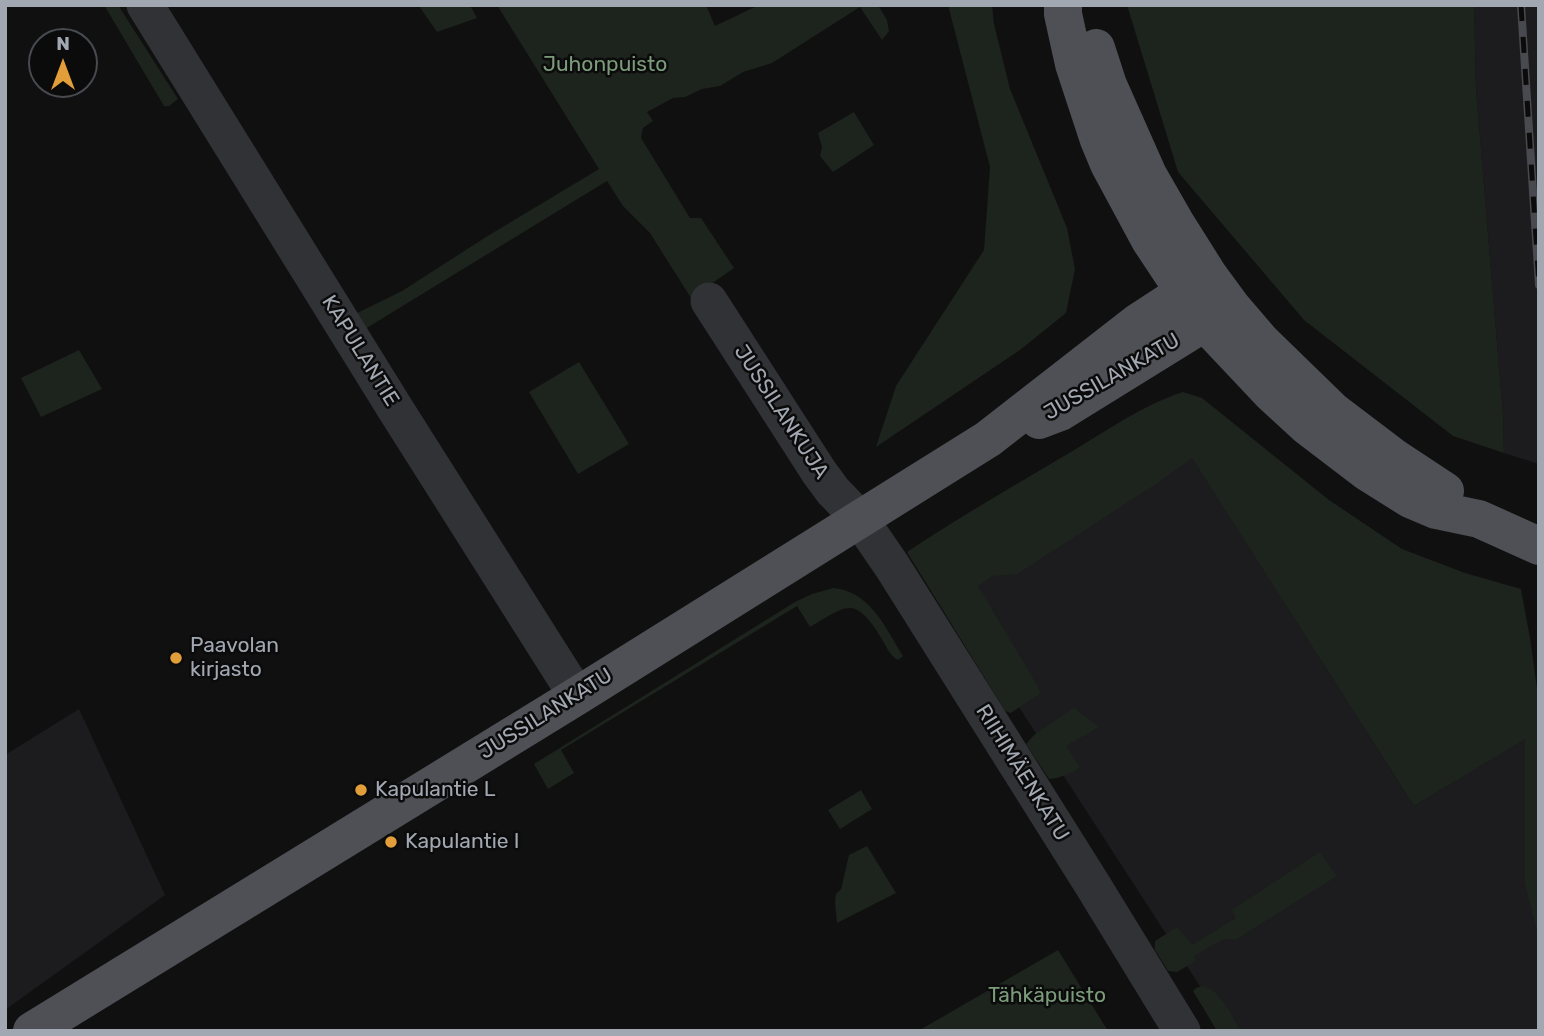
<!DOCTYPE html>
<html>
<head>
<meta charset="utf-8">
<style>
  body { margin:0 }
  #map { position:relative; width:1544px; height:1036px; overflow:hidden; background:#101011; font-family:Rubik,sans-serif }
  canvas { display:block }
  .frame { position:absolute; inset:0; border:7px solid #a2a8b1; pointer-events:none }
  .north { position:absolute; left:28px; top:28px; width:70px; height:70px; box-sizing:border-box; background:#0b0b0c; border:2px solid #474a4e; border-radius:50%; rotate:0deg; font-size:19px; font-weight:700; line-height:28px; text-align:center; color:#a2a8b1 }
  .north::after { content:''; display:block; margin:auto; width:24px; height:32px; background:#e19e39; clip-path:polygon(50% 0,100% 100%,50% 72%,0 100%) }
</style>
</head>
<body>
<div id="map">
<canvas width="1544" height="1036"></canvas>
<div class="frame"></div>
<div class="north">N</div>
</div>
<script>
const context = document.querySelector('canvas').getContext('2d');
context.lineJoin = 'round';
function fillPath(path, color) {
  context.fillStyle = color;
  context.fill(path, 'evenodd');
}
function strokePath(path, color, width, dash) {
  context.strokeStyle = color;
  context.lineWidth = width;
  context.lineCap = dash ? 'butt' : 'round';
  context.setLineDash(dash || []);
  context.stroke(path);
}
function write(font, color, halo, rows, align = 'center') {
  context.font = font + ' Rubik,sans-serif';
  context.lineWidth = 5;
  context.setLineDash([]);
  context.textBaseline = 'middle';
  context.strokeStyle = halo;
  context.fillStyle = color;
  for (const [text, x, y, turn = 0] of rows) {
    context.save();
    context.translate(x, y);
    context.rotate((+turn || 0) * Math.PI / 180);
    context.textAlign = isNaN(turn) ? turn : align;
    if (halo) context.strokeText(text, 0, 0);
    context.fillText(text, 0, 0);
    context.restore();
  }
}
const built = new Path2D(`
  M1474,5h65v459l-35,-11 -1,-38 -27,-327z
  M1181,440l233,366 111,-68 14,65v228h-310l-212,-327 -71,-155z
  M79,709l86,186 -160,115v-255z`);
const green = new Path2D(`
  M104,5h14l60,94 -9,7h-5z
  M420,5h50l7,13 -40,14 -18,-26z
  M497,5h209l9,21 44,-21h119l9,15 2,11 -7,9 -22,-33 -88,56 -29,9 -23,14 -18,3 -17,8 -12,1 -26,14 6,9 -10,7 -2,10 49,80h11l33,50 -43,30 -41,-65 -27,-27 -16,-25 -242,148 -12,-14 49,-24 84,-54 113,-68z
  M948,5h44l2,19 16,65 57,139 8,41 -9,44 -46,37 -144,97 20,-61 88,-136 6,-83z
  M1127,5h347l2,83 27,327 1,38 -51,-17 -149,-116 -126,-148z
  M854,112l20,33 -41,27 -13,-16 2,-9 -4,-14z
  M79,350l23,39 -61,28 -20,-39z
  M579,362l50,82 -51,30 -49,-82z
  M1183,392l19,6 127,102 73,49 63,24 56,16 9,49 9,65v236l-14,-55v-145l-111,67 -222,-348 -36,26 -139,90 -24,2 -15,10 52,87 11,20 -30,20 -6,-2 -98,-159c52,-35 107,-66 162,-99 36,-21 73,-48 114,-61z
  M833,588c37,3 52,39 70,68l-5,4c-7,-4 -10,-10 -14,-17 -6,-11 -20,-35 -34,-35 -10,-1 -31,14 -40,19l-13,-21 -236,144 13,23 -26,16 -14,-25 261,-162 17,-8z
  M1074,708l25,19 -33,19 14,21c-10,7 -19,11 -31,12l-23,-35 8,-9z
  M861,790l11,19 -32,20 -12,-19z
  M867,846l29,47 -59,30 -2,-21 1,-8 5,-5 8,-34z
  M1320,852l17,24 -100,63h-14l-29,17 2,5 -19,11 -9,-1 -13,-21v-9l22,-14 15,18 44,-27 -4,-8z
  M1058,950l50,81h-190z
  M1203,986c19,5 28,30 38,45h-24l-24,-40 3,-3z`);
const minor = new Path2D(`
  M145,5l251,405 181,286
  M709,301l110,171 14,19 26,27 33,48 200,318 90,147`);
const major = new Path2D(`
  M1063,5v9l11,50 25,76 10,24 41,76 55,83 66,70 37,34 59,45 43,27 26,11 43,9 60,27
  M1096,48l12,37 40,90 27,47 34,54 22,30 30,35 73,71 58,44 53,35
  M1039,420l21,-8 168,-104
  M32,1031l545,-335 411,-257 149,-116 72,-47`);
const rail = new Path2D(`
  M1521,5l18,280`);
const markers = [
  [176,658,7,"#e19e39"],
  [361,790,7,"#e19e39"],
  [391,842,7,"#e19e39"]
];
const parkNames = [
  ["Juhonpuisto",605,65],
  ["Tähkäpuisto",1047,996]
];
const streetNames = [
  ["KAPULANTIE",360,351,58],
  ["JUSSILANKATU",1112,377,-30],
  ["JUSSILANKUJA",781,412,57],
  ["JUSSILANKATU",546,714,-32],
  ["RIIHIMÄENKATU",1022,773,58]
];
const poiNames = [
  ["Paavolan",190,646],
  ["kirjasto",190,670],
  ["Kapulantie L",375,790],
  ["Kapulantie I",405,842]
];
fillPath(built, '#1c1c1e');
fillPath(green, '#1d231d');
strokePath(minor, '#313236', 37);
strokePath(major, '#4e5055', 38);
strokePath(rail, '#494a4f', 8);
strokePath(rail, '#0b0b0c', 5, [16]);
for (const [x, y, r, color] of markers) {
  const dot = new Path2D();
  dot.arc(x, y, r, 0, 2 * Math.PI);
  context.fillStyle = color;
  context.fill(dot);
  strokePath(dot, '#0b0b0c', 2.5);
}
write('21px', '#7b9b7b', '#0b0b0c', parkNames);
write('21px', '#a2a8b1', '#0b0b0c', streetNames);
write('21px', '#a2a8b1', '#0b0b0c', poiNames, 'left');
</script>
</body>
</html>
